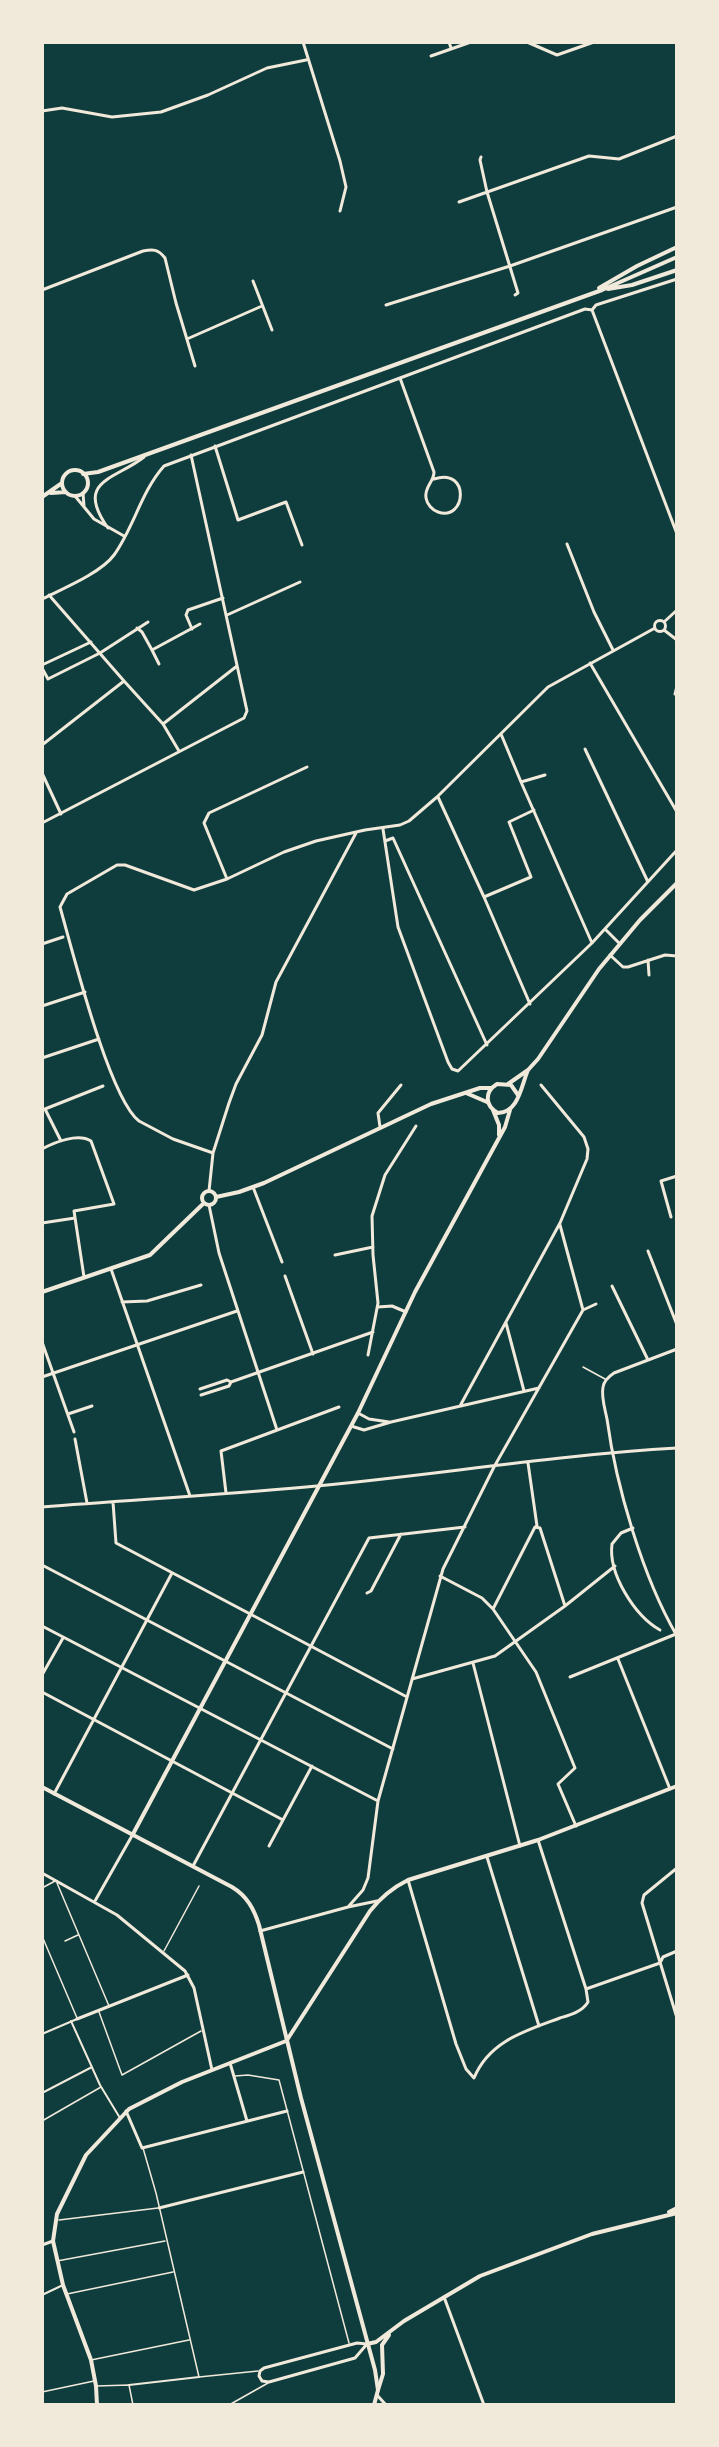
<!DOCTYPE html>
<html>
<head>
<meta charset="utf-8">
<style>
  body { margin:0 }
  #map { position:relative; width:719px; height:2447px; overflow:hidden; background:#0f3d3e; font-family:Lato,sans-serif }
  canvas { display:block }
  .frame { position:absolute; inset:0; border:44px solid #f1e9da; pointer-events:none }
</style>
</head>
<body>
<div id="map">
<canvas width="719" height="2447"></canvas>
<div class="frame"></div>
</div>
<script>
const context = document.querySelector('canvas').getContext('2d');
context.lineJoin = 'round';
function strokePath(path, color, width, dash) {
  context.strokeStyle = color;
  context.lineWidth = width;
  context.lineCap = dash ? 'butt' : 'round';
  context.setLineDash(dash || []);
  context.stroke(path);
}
const service = new Path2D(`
  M583,1367l22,12
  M57,1883l52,123
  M42,1888l13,-7
  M42,1936l35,82
  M65,1941l13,-6
  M164,1951l35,-65
  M99,2012l23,63 79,-44
  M235,2076l13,-1 31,5 70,263
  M42,2121l59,-34
  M143,2148l13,45 43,184 59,-6
  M59,2220l99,-12
  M57,2261l108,-20
  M67,2294l106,-22
  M91,2360l98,-20
  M96,2386l33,-1 4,20
  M42,2392l52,-11
  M229,2405l39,-22`);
const pedestrian = new Path2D(`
  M71,2021l29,64 20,33
  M42,2034l35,-15
  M42,2093l50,-26
  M42,2295l21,-10
  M129,2385l70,-8`);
const minor = new Path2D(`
  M303,42l37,119 6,26 -6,24
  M449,42l2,6
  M527,42l30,13 37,-13
  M431,56l40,-14
  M42,111l20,-3 50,9 49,-5 47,-17 59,-27 39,-8
  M481,157l-1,3 7,32 31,101 -3,2
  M459,202l130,-46 30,3 58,-23
  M253,281l19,49
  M42,290l101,-39c10,-2 15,-2 22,7l11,45 19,63
  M386,305l124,-39 167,-59
  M592,310l85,224
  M187,339l75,-33
  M400,378l34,94c0,10 -10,15 -8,26 1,6 6,12 12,14 28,10 33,-45 -4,-33
  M215,446l23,74 48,-18 16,43
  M83,493l1,13
  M75,496l19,23 30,17
  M108,528c-34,-48 7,-48 36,-71
  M567,544l27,68 19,38
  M49,595l75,86
  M42,599c20,-10 59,-26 72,-44 20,-28 27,-63 50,-89l421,-157 7,1 4,-5 81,-26
  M227,615l73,-33
  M654.5 626a5.5 5.5 0 1 1 11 0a5.5 5.5 0 1 1-11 0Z
  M664,622l13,-12
  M137,628l5,4 10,18 48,-26
  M192,629l-6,-14 2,-5 35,-12
  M664,630l13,10
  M152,650l7,14
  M590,663l87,149
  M42,665l49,-23
  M42,668l6,11 52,-26 48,-31
  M675,694l2,-8
  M163,724l74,-58
  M501,734l20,48 24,-7
  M42,745l82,-64 39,43 16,27
  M585,749l63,133
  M42,773l19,41
  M521,782l71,161
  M438,797l46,100 46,107
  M42,823l202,-105 3,-7 -56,-256
  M383,829l15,98 50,135 4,7 6,2 134,-128 85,-93
  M385,841l8,-3 94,207
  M227,879l-23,-56 5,-10 98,-46
  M484,897l47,-20 -22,-55 25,-12
  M605,929l15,15
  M42,944l21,-7
  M610,955l13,12h5l37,-12 12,1
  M648,960l1,15
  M42,1006l43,-14
  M42,1058l57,-19
  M380,1127l-2,-14 23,-28
  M61,1141l-16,-32 58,-23
  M42,1149c13,-7 36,-16 49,-8l23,63 -40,7 10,66
  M213,1153l-40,-14 -34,-18c-30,-23 -67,-172 -79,-214l7,-13 50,-29h8l69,25 33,-11 57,-27 32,-11 49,-11 35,-5 9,-4 28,-24 111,-110 107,-59
  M253,1187l29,75
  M209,1191l4,-38 16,-50 7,-19 26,-49 14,-53 80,-149
  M209,1205l10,48 58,177
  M671,1217l-10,-36 16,-5
  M42,1223l33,-5
  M560,1225l23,85
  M648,1251l29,74
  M335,1255l38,-8
  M111,1269l79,227
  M285,1276l28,78
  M612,1286l36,74
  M122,1302l25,-1 54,-16
  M378,1307l14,-1 14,6
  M506,1323l18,68
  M42,1342l32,90
  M677,1349l-63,24c-6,4 -10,8 -11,14 -2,10 2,22 4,32 9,67 36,159 70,217
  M368,1355l10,-52 -5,-48 -1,-39 13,-41 31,-49
  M42,1377l195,-66
  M200,1389l27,-9 4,2
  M201,1395l28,-9 2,-4 142,-50
  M460,1406l100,-183 27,-64 1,-10 -4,-12 -43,-52
  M358,1413l11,6 20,3
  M68,1414l24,-8
  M351,1426l13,4 27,-8 148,-34
  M75,1439l12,64
  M528,1463l9,63
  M226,1493l-5,-42 118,-44
  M113,1502l3,41 291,154
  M42,1507c88,-7 176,-12 264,-20 123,-11 247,-32 371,-39
  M633,1528l-12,5 -9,11c-4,30 23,72 48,86
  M42,1565l351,184
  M440,1576l42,22 11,11 43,63 39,96 -17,16 18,42
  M367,1593l4,-2 30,-57
  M493,1609l42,-82 5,1 25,78
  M42,1626l336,175
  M618,1659l52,130
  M473,1663l47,183
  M42,1675l21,-37
  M570,1677l106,-43
  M412,1679l83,-23 70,-50 50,-40
  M42,1692l241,128
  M54,1794l118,-221
  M269,1846l43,-80
  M487,1857l52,169
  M193,1866l176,-328 96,-11
  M677,1868l-33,27 -2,8 35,115
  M42,1873l75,42 68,56 9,17 18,82
  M408,1880l48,164 10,25 8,9c15,-37 51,-47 86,-60 10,-3 22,-6 28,-16l-2,-13 -48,-149
  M95,1901l38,-67
  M348,1907l15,-17 5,-12 10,-77 65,-232 51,-102 89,-157 13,-6
  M260,1931l88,-24 29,-6
  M661,1961l2,-4 14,-6
  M586,1989l74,-26
  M77,2019l111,-44
  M230,2063l17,58
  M126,2111l16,37 145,-37
  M159,2208l144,-36
  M42,2245l11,-4
  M444,2297l40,108
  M357,2343l10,1 -12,14 -86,24 -7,-1 -3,-5 1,-5 4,-3z
  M377,2395l9,10`);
const tertiary = new Path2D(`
  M508,1084l20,-14 10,-11 61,-90 41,-49 37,-37
  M466,1093l21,9
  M518,1095l-7,-10 -14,-1c-13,8 -12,22 1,29 21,-1 23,-27 30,-43
  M493,1110l6,15v10
  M202 1198a7 7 0 1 1 14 0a7 7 0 1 1-14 0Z
  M216,1197l23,-5 25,-9 167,-79 49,-16h11
  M42,1292l108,-37 54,-52
  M133,1834l225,-421 57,-121 90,-165 5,-17
  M669,2212l8,-4
  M367,2344l9,-2 28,-21 76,-45 112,-42 85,-21
  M378,2390l5,-16 -1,-29 7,-10
  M97,2405l-1,-19 -5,-26 -28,-75 -10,-44 4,-27 29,-59 43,-46 53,-27 104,-41`);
const secondary = new Path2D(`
  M599,288l38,-22 40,-19
  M608,289l24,-4 45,-15
  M62 483a13 13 0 1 1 26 0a13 13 0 1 1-26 0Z
  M83,474l15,-2 504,-182 75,-33
  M51,493l15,-1
  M42,497l20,-14
  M42,1787l190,100c15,9 22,22 27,38l42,173 74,272 3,20 -4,15
  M287,2040l83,-129c11,-14 22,-23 38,-31l130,-40 139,-54`);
strokePath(service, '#f1e9da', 1.5);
strokePath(pedestrian, '#f1e9da', 2);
strokePath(minor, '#f1e9da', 3);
strokePath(tertiary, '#f1e9da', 4);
strokePath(secondary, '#f1e9da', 4);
</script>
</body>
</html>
